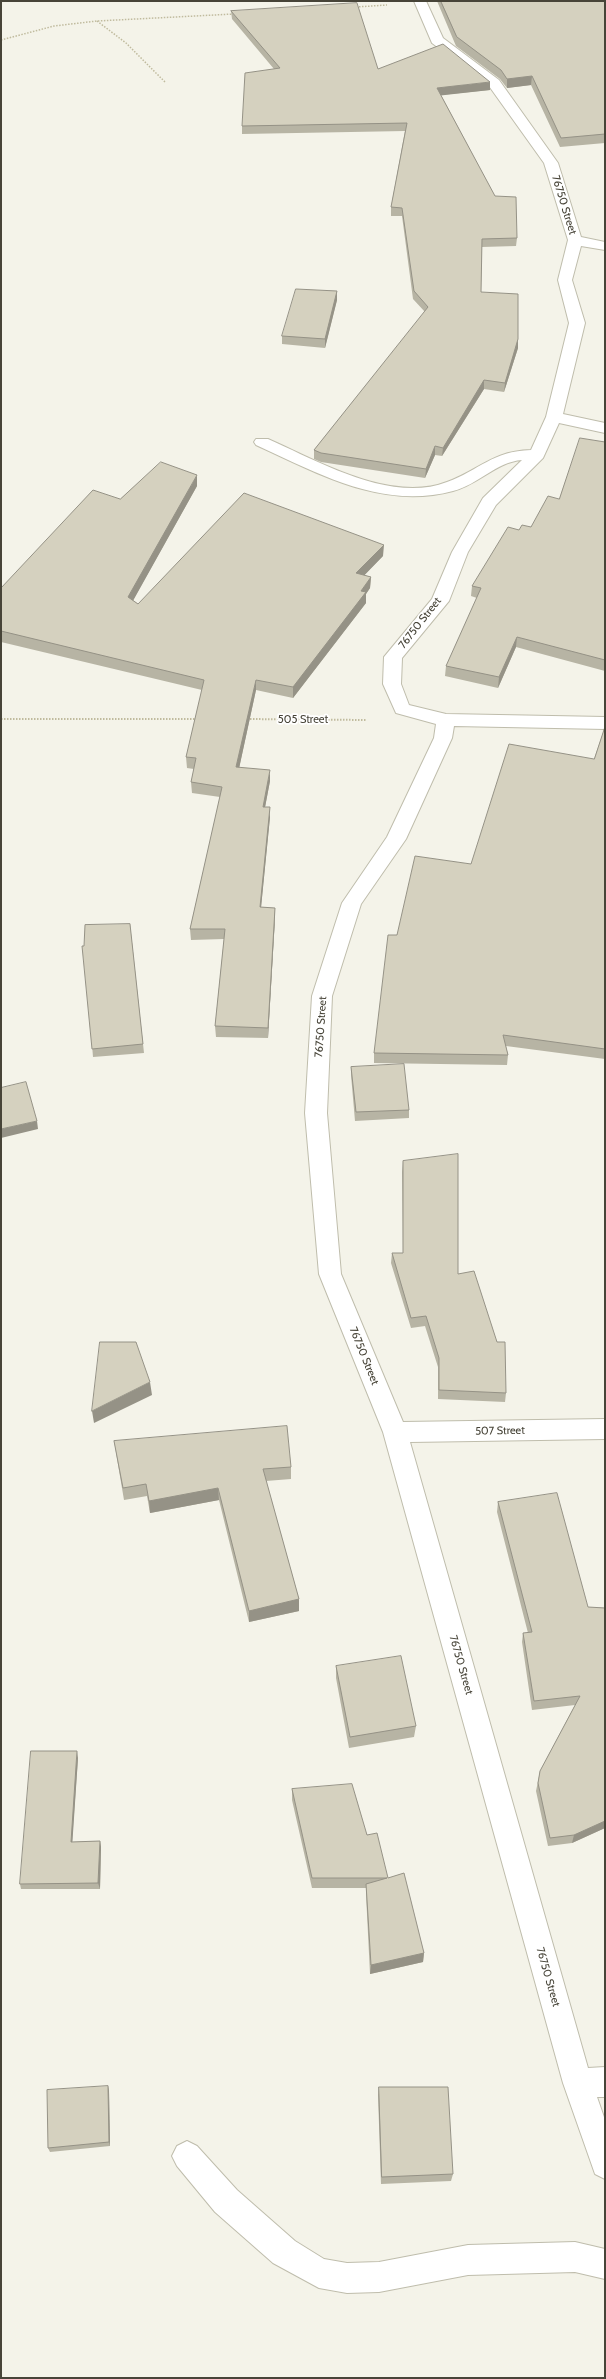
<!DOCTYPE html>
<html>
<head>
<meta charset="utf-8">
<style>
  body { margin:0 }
  #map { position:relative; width:606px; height:2379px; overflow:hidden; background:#f4f3e9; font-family:Cabin,sans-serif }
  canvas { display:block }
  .frame { position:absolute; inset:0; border:2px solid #474438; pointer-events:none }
</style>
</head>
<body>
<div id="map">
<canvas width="606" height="2379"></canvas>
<div class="frame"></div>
</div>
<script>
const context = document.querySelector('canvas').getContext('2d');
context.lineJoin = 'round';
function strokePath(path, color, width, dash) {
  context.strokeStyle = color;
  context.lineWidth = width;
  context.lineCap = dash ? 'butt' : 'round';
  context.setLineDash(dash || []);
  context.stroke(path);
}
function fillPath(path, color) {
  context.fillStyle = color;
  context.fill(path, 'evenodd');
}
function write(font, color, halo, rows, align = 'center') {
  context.font = font + ' Cabin,sans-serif';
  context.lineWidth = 3.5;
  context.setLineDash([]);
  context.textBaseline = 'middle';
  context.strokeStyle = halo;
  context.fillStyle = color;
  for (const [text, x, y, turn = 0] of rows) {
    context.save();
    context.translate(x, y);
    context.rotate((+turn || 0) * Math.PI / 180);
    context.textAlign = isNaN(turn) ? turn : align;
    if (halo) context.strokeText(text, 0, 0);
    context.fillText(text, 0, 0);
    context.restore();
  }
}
const pathFar1 = new Path2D(`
  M356,7l31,-2
  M97,21l29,22 40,40
  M1,40l53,-14 43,-5 137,-7`);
const path = new Path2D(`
  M1,719h197
  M247,719l119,1`);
const minor = new Path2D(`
  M414,1h12l17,37 56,42 59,83 23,74 24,5v8l-24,-4 -9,34 13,43 -22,91 42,9v10l-46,-10 -16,35 -47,47 -28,47 -19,49 -47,57 -1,26 8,21 37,9 159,3v12l-151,-3 -2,12 -46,101 -45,65 -29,92 -5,117 14,161 62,148 202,-3v20l-195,3 178,626 17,-1v30h-8l8,23v59l-10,-5 -32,-91 -180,-651 -64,-158 -14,-161 7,-117 30,-93 45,-66 47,-99 2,-14 -40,-11 -13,-29 1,-27 48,-58 20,-47 31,-54 39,-38c-26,2 -44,25 -69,31 -71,19 -133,-17 -197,-46l-2,-3 2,-3h12c50,22 123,65 179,43 33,-12 45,-31 84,-32l15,-33 23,-94 -11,-43 10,-40 -24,-77 -55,-77 -57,-43z
  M187,2141l10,5 40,44 58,51 29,18 23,4 32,-1 89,-17 107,-3 30,7v30l-30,-7 -107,3 -89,17 -32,1 -28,-5 -46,-25 -58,-51 -38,-46 -5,-10 5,-10z`);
const wall = new Path2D(`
  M437,1h168v142l-45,4 -29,-62 -24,3 -7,-9 -44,-33z
  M231,11l147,58 112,21 -49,5 76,143 -1,8 -34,1 -1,45 37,47v9l-14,44 -20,-3 -42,67 -7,-1 -10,23 -104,-16 -7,-3v-9l111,-138 -12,-13 -11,-83h-11v-9l14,-76 -163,3v-8l32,-57 -42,-50z
  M337,291v9l-12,48 -43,-4v-8z
  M605,442v229l-89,-24 -18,41 -53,-12 1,-10 31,-68 -6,-2 1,-10 47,-56 12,-3 28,-28z
  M197,486l-64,114 5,4 245,-48 -19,19 7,2 -1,11 -4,6v9l-73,95 -37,-8 -17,78 31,13 -5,26 5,10 -9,90 14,1v10l-7,120 -52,-1 -1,-11 9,-87 -33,1 -1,-11 30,-132 -28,-4 -1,-11 3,-13 -7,-1 -1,-11 16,-67 -201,-48v-54l119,-89z
  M605,727v332l-99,-13 2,9 -1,10 -133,-2v-10l23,-118 74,-71 123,-105z
  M130,924l14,129 -51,4 -9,-111z
  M351,1067l58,43v8l-54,3 -4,-46z
  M403,1161l55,113 48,119 -1,9 -67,-3v-32l-13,-41 -14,2 -20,-65 1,-10h11l-1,-81z
  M114,1441l177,26v12l-25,2 33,118v12l-50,11 -30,-122 -69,13 -3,-17 -23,4z
  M498,1502l90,105 17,1v220l-33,15 -24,3 -12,-55 4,-20 35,-66 -43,5 -10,-68 1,-9h5l-31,-121z
  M336,1666l80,60 -2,11 -65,11 -13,-70z
  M78,1758l-6,84 28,-1 1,6 -1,42h-79l-1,-5z
  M292,1789l75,46 57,118 -1,9 -53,12 -4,-80v-6h-54l-20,-88z
  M108,2086l1,5 1,55 -60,6 -2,-4z
  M379,2087l74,87 -2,7 -70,3 -3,-89z`);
const shadedWall = new Path2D(`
  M532,76l-1,9 -24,3v-9z
  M490,82v8l-54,6 1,-8z
  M337,291v9l-12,48v-9z
  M518,339v9l-14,44 1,-9z
  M484,380v9l-42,67 1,-8z
  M435,446v9l-10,23 1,-9z
  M197,475v11l-68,122 -1,-11z
  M384,545l-1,11 -27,28v-11z
  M371,577l-1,11 -4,6v9l-73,95v-11z
  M517,637l-1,10 -18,41 1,-11z
  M256,680v10l-19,88 -1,-11z
  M270,770v11l-7,37v-11z
  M270,807v10l-10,101v-11z
  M275,908v10l-7,120v-10z
  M37,1121l1,8 -37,9v-9z
  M150,1382l2,13 -58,28 -2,-12z
  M218,1488l1,12 -69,13 -1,-12z
  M299,1599v12l-50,11v-11z
  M77,1751l1,7 -6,90 -1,-6z
  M605,1821v7l-33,15 2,-8z
  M100,1841l1,6 -1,42 -2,-6z
  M424,1953l-1,9 -53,12 1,-9z
  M108,2086l1,5 1,55 -1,-4z`);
const building = new Path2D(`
  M441,1h164v133l-44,4 -29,-62 -25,3 -6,-9 -44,-33z
  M357,3l21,66 65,-25 47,38 -53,6 58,108 21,1 1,41 -35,1 -1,53 37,2v45l-13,44 -21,-3 -41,68 -8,-2 -9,23 -105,-16 -7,-3 114,-143 -14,-16 -12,-83 -11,-1 16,-84 -165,3 3,-53 35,-5 -49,-57z
  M296,289l41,2 -12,48 -43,-3z
  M580,438l25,4v218l-88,-23 -18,40 -53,-11 35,-78 -9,-2 36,-59 11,3 3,-5 9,2 17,-31 11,3z
  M161,462l36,13 -69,122 10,7 106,-111 140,52 -28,28 15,4 -10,14 5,1 -73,95 -37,-7 -20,87 34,3 -7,37h7l-10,100 15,1 -7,120 -53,-2 10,-97h-35l32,-142 -31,-5 5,-24 -10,-1 18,-77 -203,-49v-43l92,-98 27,9z
  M605,727v322l-102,-14 5,20 -134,-2 14,-118h9l18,-79 56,8 38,-120 85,15z
  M130,924l13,120 -51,5 -10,-103h2l1,-21z
  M404,1064l5,46 -53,2 -5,-45z
  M26,1082l11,39 -36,8v-41z
  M458,1154v120l16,-3 23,71h8l1,51 -67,-3v-32l-13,-42 -15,2 -19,-65h11v-92z
  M100,1342h36l14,40 -58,29z
  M287,1426l4,41 -28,2 36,130 -50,12 -31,-123 -69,13 -3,-17 -23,4 -9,-47z
  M557,1493l31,114 17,1v213l-31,14 -24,3 -12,-55 2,-12 40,-75 -46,5 -11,-68 9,-1 -34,-130z
  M401,1656l15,70 -66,11 -14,-71z
  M31,1751h46l-6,91 29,-1 -2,42 -78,1z
  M352,1784l15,51 10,-2 11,45 16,-5 20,80 -53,12 -5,-81 21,-6h-75l-20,-89z
  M108,2086l1,56 -61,6 -1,-58z
  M379,2087h69l5,87 -71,3z`);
const streetNames = [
  ["76750 Street",564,205,73],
  ["76750 Street",420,623,-52],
  ["505 Street",303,720],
  ["76750 Street",321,1027,-86],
  ["76750 Street",364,1356,68],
  ["507 Street",500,1431,-1],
  ["76750 Street",461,1665,74],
  ["76750 Street",548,1977,74]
];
strokePath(minor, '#bfbdac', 2);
strokePath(pathFar1, '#c0bb9e', 1.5, [1.5, 1.5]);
strokePath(path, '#c0bb9e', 2, [1.5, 1.5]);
fillPath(minor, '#fff');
fillPath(wall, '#b7b4a4');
fillPath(shadedWall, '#959286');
fillPath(building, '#d5d1bf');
strokePath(building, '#959286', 1);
write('11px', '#474438', '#fff', streetNames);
</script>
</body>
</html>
